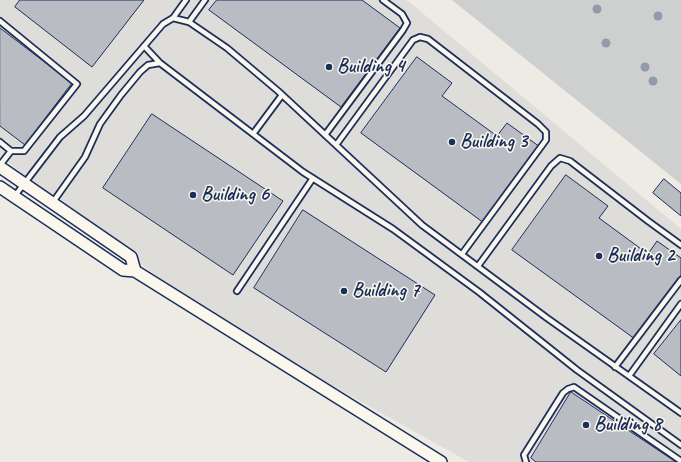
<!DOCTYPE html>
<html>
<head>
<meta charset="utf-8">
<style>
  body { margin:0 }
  canvas { display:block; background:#eeebe4 }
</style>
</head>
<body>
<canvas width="681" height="462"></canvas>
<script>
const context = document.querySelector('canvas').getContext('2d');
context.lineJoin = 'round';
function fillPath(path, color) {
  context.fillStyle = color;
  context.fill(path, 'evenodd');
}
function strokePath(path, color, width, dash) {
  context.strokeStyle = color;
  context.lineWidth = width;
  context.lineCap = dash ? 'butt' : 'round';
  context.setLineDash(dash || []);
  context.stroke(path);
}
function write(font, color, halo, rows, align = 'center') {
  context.font = font + ' Caveat,sans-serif';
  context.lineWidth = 3;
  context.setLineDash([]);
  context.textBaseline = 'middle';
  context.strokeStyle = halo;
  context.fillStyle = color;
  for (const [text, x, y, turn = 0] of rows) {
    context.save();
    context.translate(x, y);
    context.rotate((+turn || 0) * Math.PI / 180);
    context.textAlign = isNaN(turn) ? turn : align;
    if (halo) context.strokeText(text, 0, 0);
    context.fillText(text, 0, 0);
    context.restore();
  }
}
const built = new Path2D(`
  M0,0h407l274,229v233h-212l-256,-143 -213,-163z`);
const green = new Path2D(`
  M452,0h229v184z`);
const building = new Path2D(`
  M20,0h124l-52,67 -77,-60z
  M217,0h145l38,28 -59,79 -132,-97z
  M0,28l72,55 -47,62 -25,-19z
  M417,57l35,26 -10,13 55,40 10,-13 33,24 -56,76 -123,-90z
  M152,114l131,87 -50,74 -130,-87z
  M566,175l42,31 -9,12 49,36 9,-13 24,17v17l-46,64 -123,-89z
  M664,179l17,14v23l-28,-23z
  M303,210l132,85 -49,77 -132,-84z
  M681,320v56l-27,-22z
  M571,392l105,70h-140l-5,-4z`);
const service = new Path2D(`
  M173,18l13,-18
  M0,21l77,63 -53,67h-13l-11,-9
  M189,22l16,-22
  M144,46l16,17
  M253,134l29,-39
  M325,135l78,-105 4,-7 -5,-9 -19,-14
  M336,145l77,-105 7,-3 8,2 110,85 8,8v8l-84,114
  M0,165l11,-14
  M14,197l46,-60 24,-21 79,-92 10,-6 16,4 38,26 51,43 144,134 125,93 134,95
  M53,202l32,-45 15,-33 21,-29 19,-23 8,-7 12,-2 143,109 90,57 86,63 98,78 104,75
  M478,266l73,-100 9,-8 10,3 78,60 33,24
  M237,291l76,-113
  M615,367l66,-87
  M629,376l52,-72
  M526,462l-2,-7 39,-62 5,-4 6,-2 107,74`);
const tertiary = new Path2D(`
  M0,167l131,90 4,14
  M0,187l123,83 12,1 306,191`);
const trees = [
  [597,9],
  [658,16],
  [606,43],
  [645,67],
  [653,81]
];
const markers = [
  [329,67,4,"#1b2f5e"],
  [452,142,4,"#1b2f5e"],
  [193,195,4,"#1b2f5e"],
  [599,256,4,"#1b2f5e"],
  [344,291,4,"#1b2f5e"],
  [586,425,4,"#1b2f5e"]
];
const poiNames = [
  ["Building 4",337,67],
  ["Building 3",460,142],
  ["Building 6",201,195],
  ["Building 2",607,256],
  ["Building 7",352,291],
  ["Building 8",594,425]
];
fillPath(built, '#deddda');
fillPath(green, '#cecfcf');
fillPath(building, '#b9bcc3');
strokePath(building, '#1b2f5e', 1);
strokePath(service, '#1b2f5e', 8);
strokePath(tertiary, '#1b2f5e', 14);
strokePath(service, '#fbf7ec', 4.5);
strokePath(tertiary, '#fbf7ec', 11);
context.fillStyle = '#939aaa';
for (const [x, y] of trees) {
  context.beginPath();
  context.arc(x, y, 4.5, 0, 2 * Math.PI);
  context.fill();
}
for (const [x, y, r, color] of markers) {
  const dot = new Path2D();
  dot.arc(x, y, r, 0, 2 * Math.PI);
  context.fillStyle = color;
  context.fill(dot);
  strokePath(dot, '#fbf7ec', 1.5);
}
write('bold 20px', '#1b2f5e', '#fbf7ec', poiNames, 'left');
</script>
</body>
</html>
